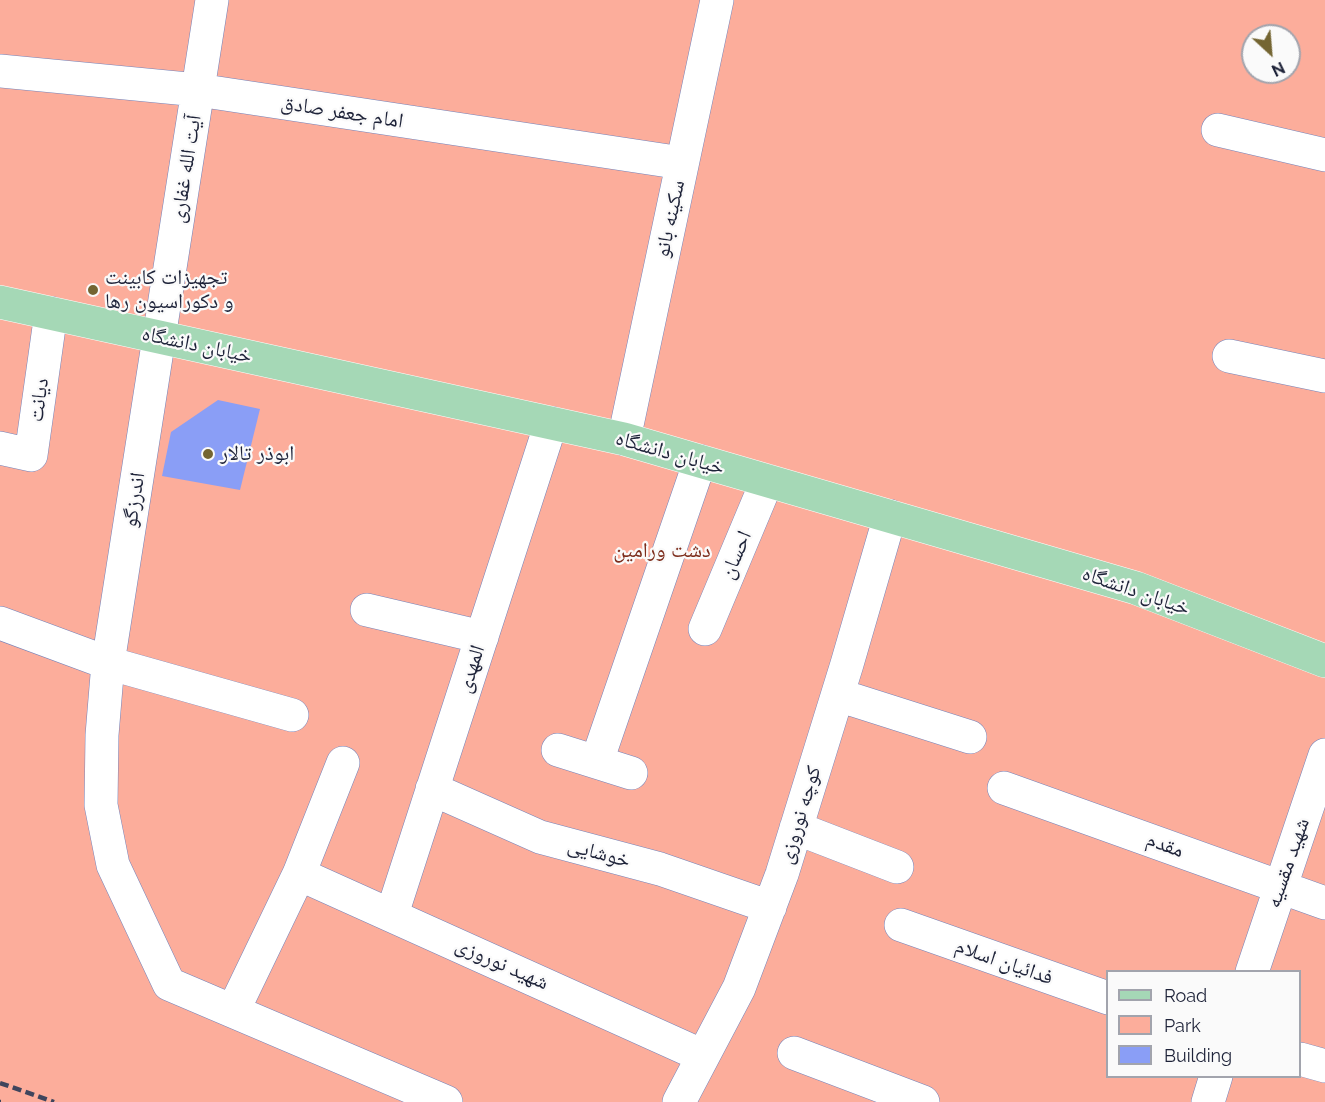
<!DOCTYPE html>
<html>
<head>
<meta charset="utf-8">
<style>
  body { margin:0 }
  #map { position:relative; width:1325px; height:1102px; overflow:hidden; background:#ced8fc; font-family:Raleway,sans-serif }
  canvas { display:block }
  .legend { position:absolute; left:1106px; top:970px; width:195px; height:108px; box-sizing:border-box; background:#fafafa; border:2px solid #a2a4ad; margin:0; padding:8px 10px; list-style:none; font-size:18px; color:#1e2339 }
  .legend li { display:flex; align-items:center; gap:12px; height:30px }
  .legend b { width:30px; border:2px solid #a2a4ad }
  .north { position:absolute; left:1241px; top:24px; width:60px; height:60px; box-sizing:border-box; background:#fafafa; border:2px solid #a2a4ad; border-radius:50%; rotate:154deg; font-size:16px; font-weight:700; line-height:24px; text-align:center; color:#1e2339 }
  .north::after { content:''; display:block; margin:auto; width:21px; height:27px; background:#746532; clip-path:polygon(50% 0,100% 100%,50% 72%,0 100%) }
</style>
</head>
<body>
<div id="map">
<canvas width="1325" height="1102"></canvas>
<ul class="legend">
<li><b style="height:8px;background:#a5d8b6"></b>Road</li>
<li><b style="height:16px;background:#fcad9b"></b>Park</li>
<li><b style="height:16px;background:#8a9ef6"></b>Building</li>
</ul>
<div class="north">N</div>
</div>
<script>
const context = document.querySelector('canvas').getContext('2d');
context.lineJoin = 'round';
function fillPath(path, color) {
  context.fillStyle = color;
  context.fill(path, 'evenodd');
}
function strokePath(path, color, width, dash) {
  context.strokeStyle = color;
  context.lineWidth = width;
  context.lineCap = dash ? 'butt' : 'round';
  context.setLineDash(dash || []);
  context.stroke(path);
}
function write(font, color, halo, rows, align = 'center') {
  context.font = font + ' Raleway,"Noto Naskh Arabic",sans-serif';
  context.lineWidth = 4.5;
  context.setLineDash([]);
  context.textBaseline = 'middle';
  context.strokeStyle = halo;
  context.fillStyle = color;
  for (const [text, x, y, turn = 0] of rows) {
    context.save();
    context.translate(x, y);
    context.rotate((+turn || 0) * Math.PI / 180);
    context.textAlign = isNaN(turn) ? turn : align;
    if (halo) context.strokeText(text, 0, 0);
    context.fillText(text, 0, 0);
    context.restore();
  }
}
const green = new Path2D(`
  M0,0h1325v1102h-1325zM1253,36h36v36h-36zM1108,972h192v104h-192z`);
const building = new Path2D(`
  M218,400l42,9 -20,81 -78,-14 9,-44z`);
const minor = new Path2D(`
  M212,0l-104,663 -6,72 -1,70 12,60 56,119 277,118
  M0,71l198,19 484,73
  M1218,130l107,25
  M1229,356l96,20
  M624,439l93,-439
  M0,448l31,7 20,-142
  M367,610l115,27
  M0,623l108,40 184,52
  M705,629l62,-148
  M838,695l132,42
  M558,750l73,23
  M597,761l103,-300
  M1004,788l321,115
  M432,789l108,48 120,32 110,38
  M796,828l101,39
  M299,874l404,182
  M392,914l159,-491
  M901,925l207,73
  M1252,972l73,-217
  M233,1011l66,-137 44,-111
  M794,1053l129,49
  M1300,1059l25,7
  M679,1102l60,-114 43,-114 65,-210 43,-148
  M1208,1102l8,-26`);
const major = new Path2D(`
  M0,302l624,137 512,149 189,73`);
const rail = new Path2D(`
  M0,1083l54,19
  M0,1102h1`);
const markers = [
  [93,290,6,"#746532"],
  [208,454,6,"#746532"]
];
const streetNames = [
  ["امام جعفر صادق",342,112,9],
  ["آیت الله غفاری",186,169,-81],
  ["سکینه بانو",670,219,-78],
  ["خیابان دانشگاه",197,345,12],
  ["دیانت",39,400,-82],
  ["خیابان دانشگاه",670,453,16],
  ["اندرزگو",134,500,-81],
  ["احسان",736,555,-67],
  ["خیابان دانشگاه",1136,591,19],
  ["المهدی",471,669,-72],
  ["کوچه نوروزی",800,815,-73],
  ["مقدم",1165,845,20],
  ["خوشایی",599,853,15],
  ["شهید مقسیه",1288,863,-71],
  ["فدائیان اسلام",1004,962,19],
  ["شهید نوروزی",502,964,24]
];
const poiNames = [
  ["تجهیزات کابینت",105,278],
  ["و دکوراسیون رها",105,302],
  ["ابوذر تالار",220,454]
];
const parkNames = [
  ["دشت ورامین",662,551]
];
fillPath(green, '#fcad9b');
fillPath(building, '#8a9ef6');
strokePath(minor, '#7683b9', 34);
strokePath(major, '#fff', 34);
strokePath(minor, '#fff', 33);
strokePath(major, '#a5d8b6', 33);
strokePath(rail, '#3f455d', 4.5, [9, 4.5]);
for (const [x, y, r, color] of markers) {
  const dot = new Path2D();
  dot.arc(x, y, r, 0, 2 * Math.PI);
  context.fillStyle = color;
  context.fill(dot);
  strokePath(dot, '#fafafa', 2);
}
write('21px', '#1e2339', '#fafafa', streetNames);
write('21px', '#1e2339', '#fafafa', poiNames, 'left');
write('21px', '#7c2c1b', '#fafafa', parkNames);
</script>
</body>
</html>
